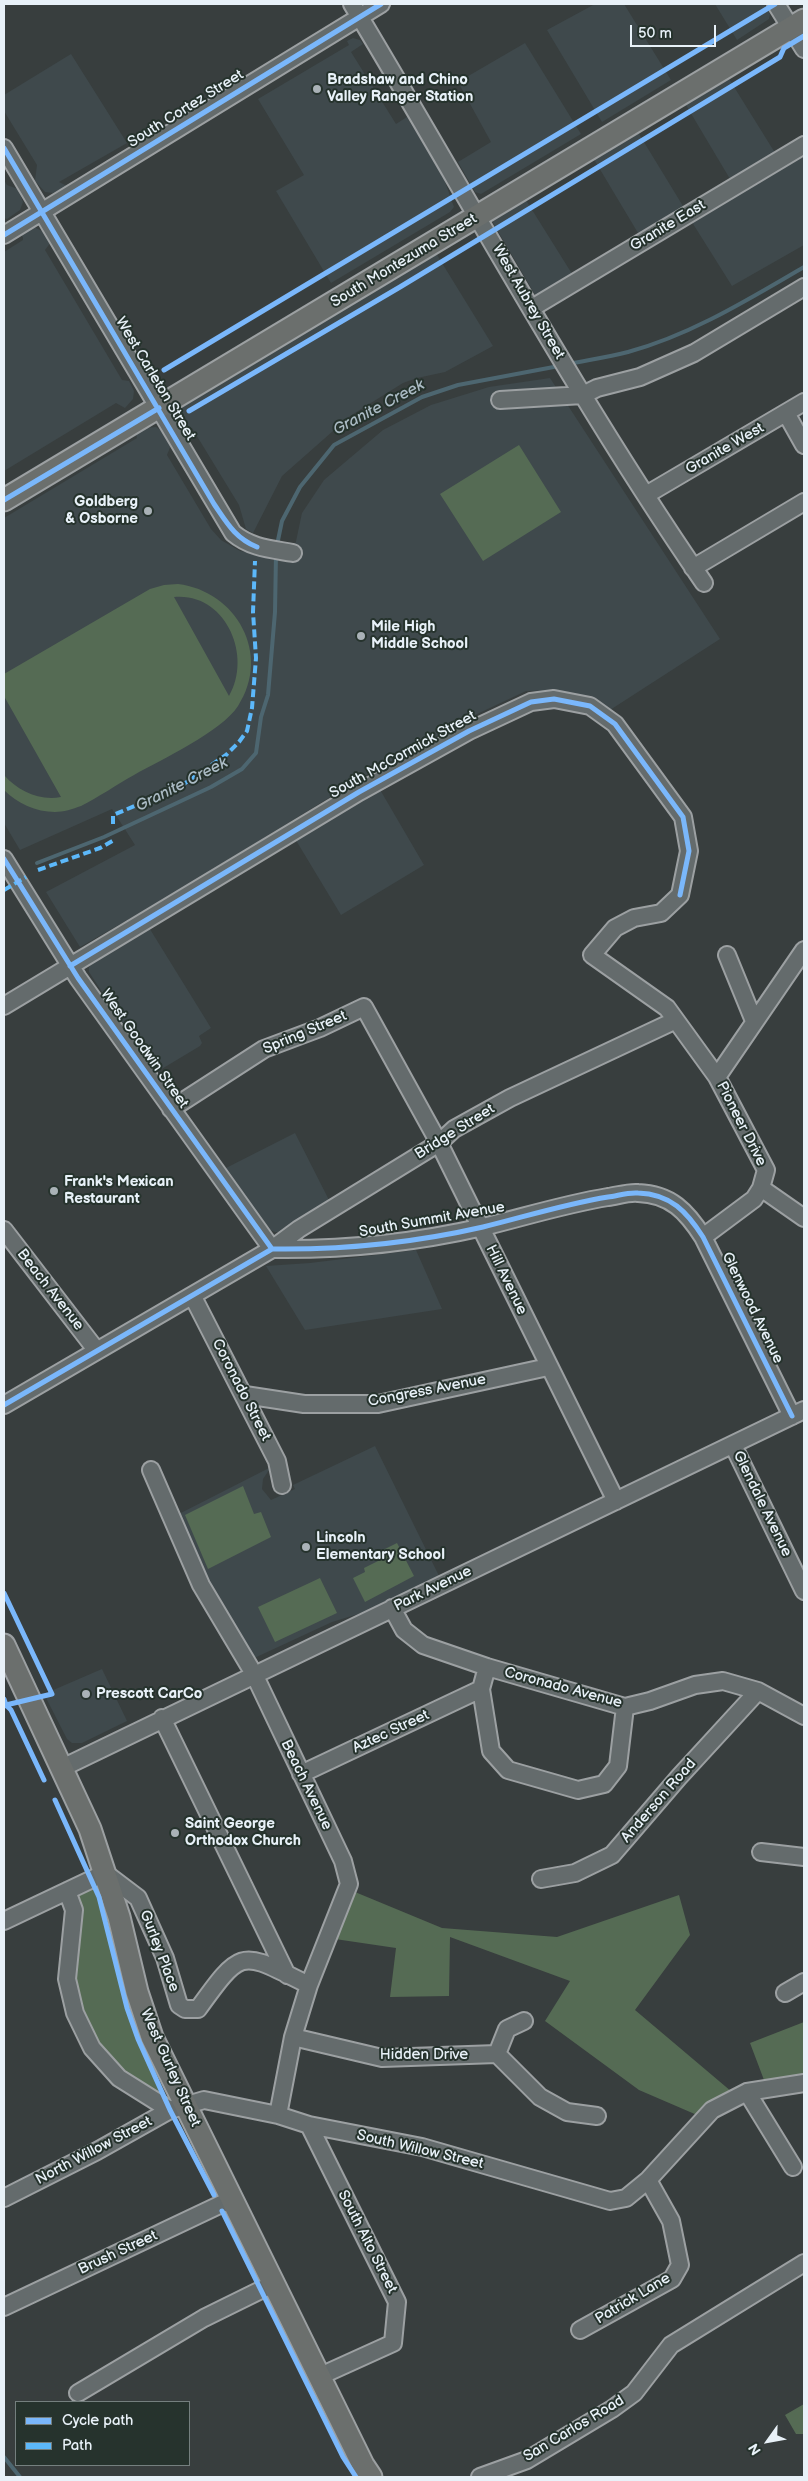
<!DOCTYPE html>
<html>
<head>
<meta charset="utf-8">
<style>
  body { margin:0 }
  #map { position:relative; width:808px; height:2481px; overflow:hidden; background:#383e3e; font-family:"Balsamiq Sans",sans-serif }
  canvas { display:block }
  .frame { position:absolute; inset:0; border:5px solid #e8f1f8; pointer-events:none }
  .legend { position:absolute; left:15px; top:2401px; width:175px; height:65px; box-sizing:border-box; background:#26332d; border:1px solid #747f7e; margin:0; padding:6px 9px; list-style:none; font-size:15px; color:#e8f1f8 }
  .legend li { display:flex; align-items:center; gap:10px; height:25px }
  .legend b { width:25px; border:1px solid #747f7e }
  .north { position:absolute; left:743px; top:2416px; width:50px; height:50px; -webkit-text-stroke:4px #26332d; paint-order:stroke; rotate:238deg; font-size:14px; font-weight:700; line-height:20px; text-align:center; color:#e8f1f8 }
  .north::after { content:''; display:block; margin:auto; width:18px; height:22px; background:#e8f1f8; clip-path:polygon(50% 0,100% 100%,50% 72%,0 100%) }
  .scale { position:absolute; left:630px; top:25px; width:86px; height:22px; box-sizing:border-box; border:2px solid #e8f1f8; border-top:0; padding-left:6px; font-size:15px; line-height:18px; white-space:nowrap; color:#e8f1f8; -webkit-text-stroke:4px #26332d; paint-order:stroke }
</style>
</head>
<body>
<div id="map">
<canvas width="808" height="2481"></canvas>
<div class="frame"></div>
<ul class="legend">
<li><b style="height:6px;background:#7ab7fb"></b>Cycle path</li>
<li><b style="height:6px;background:#5cb8fa"></b>Path</li>
</ul>
<div class="north">N</div>
<div class="scale">50 m</div>
</div>
<script>
const context = document.querySelector('canvas').getContext('2d');
context.lineJoin = 'round';
function fillPath(path, color) {
  context.fillStyle = color;
  context.fill(path, 'evenodd');
}
function strokePath(path, color, width, dash) {
  context.strokeStyle = color;
  context.lineWidth = width;
  context.lineCap = dash ? 'butt' : 'round';
  context.setLineDash(dash || []);
  context.stroke(path);
}
function write(font, color, halo, rows, align = 'center') {
  context.font = font + ' "Balsamiq Sans",sans-serif';
  context.lineWidth = 4;
  context.setLineDash([]);
  context.textBaseline = 'middle';
  context.strokeStyle = halo;
  context.fillStyle = color;
  for (const [text, x, y, turn = 0] of rows) {
    context.save();
    context.translate(x, y);
    context.rotate((+turn || 0) * Math.PI / 180);
    context.textAlign = isNaN(turn) ? turn : align;
    if (halo) context.strokeText(text, 0, 0);
    context.fillText(text, 0, 0);
    context.restore();
  }
}
const built = new Path2D(`
  M595,4h29l47,76 -69,42 -55,-92z
  M715,4h49l6,10 -1,5 -32,21z
  M353,38l7,2 3,4 -12,8 45,72 11,-7 37,62 10,28 -4,5 -119,71 -55,-92 28,-16 -46,-76 91,-54 -2,-4z
  M525,43l56,91 -100,60 -6,-2 -17,-30 33,-20 -33,-60z
  M71,54l56,89 -68,39 8,4 -14,7 -8,-1 -10,-11 2,-16 -33,-54v-16z
  M726,74l51,82 -44,28 -50,-84z
  M636,129l50,82 -45,27 -49,-82z
  M804,150v95l-72,41 -42,-67z
  M4,180l3,5 11,4 5,13 -3,8 -13,9 -3,-1z
  M524,197l50,80 -37,21 -45,-77 2,-6z
  M32,226l12,6 7,10 -6,8 77,130 7,1 5,10 -1,8 -8,9 -9,-5 -112,68v-219l19,-12v-3l-4,-3z
  M434,250l59,96 -48,26 -28,6 -14,5 -53,33 -68,60 -29,57 -7,-4 -7,-24 -47,-77h-7l-6,-8 1,-15z
  M550,378l170,261 -110,71 -18,-11 -35,-9 -31,1 -49,23 -111,61 -198,122 -88,50 -34,-55 89,-47 -23,-36 -92,41 -16,-27v-305l133,-80 -1,-4 11,-6 9,-1 7,5 8,13 -4,10 44,74 10,11 19,11 52,9 10,-47 22,-33 59,-50 48,-25 58,-18z
  M379,788l45,77 -83,50 -47,-78z
  M148,926l63,102 -12,8 3,7 -2,3 -45,27 -66,-101v-5l3,-5z
  M295,1133l35,69 -50,30h-5l-5,-2 -46,-61z
  M416,1250l26,59 -137,21 -39,-64 44,-3z
  M375,1446l65,132 -72,33 -36,11 -82,38 -47,-77 -28,-67 96,-49 -8,12 -1,10 9,11 24,-11 -2,-4z
  M102,1669l25,52 -45,22h-10l-5,-4 -23,-45z`);
const green = new Path2D(`
  M519,445l42,67 -78,49 -43,-67z
  M178,584c58,7 94,70 60,122 -17,26 -76,53 -104,69 -18,10 -35,22 -53,31 -8,3 -18,6 -26,6 -19,0 -38,-9 -51,-22v-15c14,16 35,26 57,22l-57,-101v-22l146,-85 14,-4zM174,597c51,-5 79,58 55,99z
  M243,1486l11,28 7,-2 10,25 -63,32 -23,-54z
  M397,1543l17,33 -49,26 -12,-24 12,-6 -1,-4 20,-10 -3,-7z
  M320,1578l17,35 -62,29 -17,-35z
  M91,1880c19,40 23,86 36,128 11,35 29,68 43,102l-51,-32 -44,-65 -8,-122z
  M355,1892l87,36 115,9 122,-42 11,40 -55,75 97,82 -35,23 -58,-25 -94,-69 25,-40 -120,-44 -1,59 -59,1 6,-49 -61,-9z
  M804,2022v53l-40,5 -14,-37z
  M804,2404v30h-8l-11,-19z`);
const stream = new Path2D(`
  M568,364c20,-4 41,-7 60,-12 63,-17 121,-53 176,-85
  M277,545l5,-24 18,-34 34,-42 88,-48 36,-12 101,-19
  M37,863l67,-26 107,-50 31,-18 14,-16 5,-36 7,-22 7,-83 1,-58
  M4,2457l16,20`);
const minor = new Path2D(`
  M352,4c116,193 224,393 352,579
  M776,4l28,45
  M4,148l229,385c18,15 38,16 60,20
  M4,235l377,-231
  M532,308l272,-163
  M500,400l83,-5 14,-7 43,-11 54,-24 110,-66
  M786,413l18,32
  M646,495l158,-93
  M693,568l111,-66
  M4,859l74,119 194,271 27,-20 140,-86 15,-14 56,-31 164,-77
  M727,955l27,66
  M4,1006l355,-214 110,-61 62,-29 23,-3 36,7 25,18 68,93 6,34 -9,44 -19,18 -27,5 -19,10 -23,27 75,53 50,69 49,93 -5,18 -7,11 -51,38
  M717,1077l87,-127
  M171,1109l93,-60 56,-21 44,-21 75,136 177,358
  M761,1188l43,30
  M4,1230l93,121
  M193,1297l84,164 5,24
  M245,1395l59,9h74l170,-37
  M4,1405l268,-156c71,1 141,-6 211,-22 41,-10 82,-23 125,-30 9,-1 20,-5 30,-4 33,1 49,19 65,44l89,179
  M733,1445l71,146
  M151,1470l50,115 53,89 89,187 6,23 -40,101 -16,52 -15,78
  M392,1608l12,22 19,15 64,22 138,40 25,-6 45,-16 28,-4 35,10 46,25
  M487,1667l-6,22 10,62 17,19 70,20 26,-6 14,-18 7,-59
  M162,1718l125,257
  M62,1768l742,-358
  M301,1774l180,-85
  M761,1852l43,5
  M541,1879l34,-6 37,-18 67,-78 79,-86
  M67,1891l7,19 -7,69 8,34 17,35 27,30 51,32
  M4,1921l101,-48 33,25 27,60 14,47 6,4h13c46,-64 43,-57 111,-24
  M785,1993l19,-11
  M293,2037l89,21 115,-4 43,43 27,15 30,4
  M497,2054l10,-25 17,-8
  M747,2092l46,75
  M309,2125l88,177 -4,41 -75,34
  M4,2198l93,-47 73,-41 34,-10 74,15 31,10 113,22 188,54 16,-3 22,-18 64,-70 35,-18 57,-9
  M4,2307l228,-108
  M580,2330l92,-51 8,-14 -9,-44 -23,-41
  M78,2393l126,-75 69,-34
  M480,2477l47,-17 85,-51 22,-16 37,-48 133,-82`);
const major = new Path2D(`
  M4,500l800,-480
  M4,1645l86,184 29,88 18,75 15,45 211,428 8,12`);
const quiet = new Path2D(`
  M113,824v-9l65,-27 48,-33 13,-13 8,-11 5,-23 4,-50 -3,-46 2,-51
  M38,870l62,-22 14,-8
  M4,890l22,-13`);
const cycleway = new Path2D(`
  M4,148l210,356c13,19 21,34 43,43
  M4,235l377,-231
  M164,370l611,-366
  M189,411l211,-124 380,-230 4,-9 20,-12
  M4,500l155,-92
  M4,859l74,119 194,271
  M70,966l289,-174 110,-61 62,-29 23,-3 36,7 25,18 68,93 6,34 -9,44
  M4,1405l268,-156c71,1 141,-6 211,-22 41,-10 82,-23 125,-30 9,-1 20,-5 30,-4 33,1 49,19 65,44l89,179
  M4,1593l48,101 -46,11 -2,-6
  M4,1706l2,-1 5,5 33,70
  M55,1800l44,97 28,111 11,31 32,71 44,85
  M222,2211l121,246 13,20`);
const markers = [
  [317,89,5,"#aab2b7"],
  [148,511,5,"#aab2b7"],
  [361,636,5,"#aab2b7"],
  [54,1191,5,"#aab2b7"],
  [306,1547,5,"#aab2b7"],
  [86,1694,5,"#aab2b7"],
  [175,1833,5,"#aab2b7"]
];
const poiNames = [
  ["Bradshaw and Chino",327,80],
  ["Valley Ranger Station",327,97],
  ["Goldberg",138,502,"right"],
  ["& Osborne",138,519,"right"],
  ["Mile High",371,627],
  ["Middle School",371,644],
  ["Frank's Mexican",64,1182],
  ["Restaurant",64,1199],
  ["Lincoln",316,1538],
  ["Elementary School",316,1555],
  ["Prescott CarCo",96,1694],
  ["Saint George",185,1824],
  ["Orthodox Church",185,1841]
];
const streetNames = [
  ["South Cortez Street",186,109,-32],
  ["Granite East",668,226,-31],
  ["South Montezuma Street",404,261,-31],
  ["West Aubrey Street",528,302,60],
  ["West Carleton Street",155,379,59],
  ["Granite West",725,449,-30],
  ["South McCormick Street",403,755,-29],
  ["Spring Street",305,1033,-23],
  ["West Goodwin Street",144,1049,55],
  ["Pioneer Drive",741,1124,63],
  ["Bridge Street",455,1132,-32],
  ["South Summit Avenue",432,1220,-10],
  ["Hill Avenue",506,1280,64],
  ["Beach Avenue",50,1290,52],
  ["Glenwood Avenue",752,1308,64],
  ["Coronado Street",241,1390,63],
  ["Congress Avenue",427,1391,-11],
  ["Glendale Avenue",762,1504,64],
  ["Park Avenue",433,1589,-26],
  ["Coronado Avenue",563,1688,15],
  ["Aztec Street",391,1732,-25],
  ["Beach Avenue",306,1785,64],
  ["Anderson Road",659,1801,-49],
  ["Gurley Place",159,1951,69],
  ["Hidden Drive",424,2055],
  ["West Gurley Street",170,2068,66],
  ["South Willow Street",420,2150,13],
  ["North Willow Street",94,2151,-28],
  ["South Alto Street",367,2242,63],
  ["Brush Street",118,2253,-25],
  ["Patrick Lane",633,2299,-31],
  ["San Carlos Road",574,2429,-31]
];
const waterNames = [
  ["Granite Creek",379,408,-28],
  ["Granite Creek",182,785,-27]
];
fillPath(built, '#3f494c');
fillPath(green, '#556b54');
strokePath(stream, '#4d6670', 4);
strokePath(minor, '#9ca0a2', 20);
strokePath(major, '#9ca0a2', 25);
strokePath(minor, '#646b6c', 16);
strokePath(major, '#6b6f6d', 21);
strokePath(quiet, '#5cb8fa', 4, [8, 4]);
strokePath(cycleway, '#7ab7fb', 5);
for (const [x, y, r, color] of markers) {
  const dot = new Path2D();
  dot.arc(x, y, r, 0, 2 * Math.PI);
  context.fillStyle = color;
  context.fill(dot);
  strokePath(dot, '#26332d', 2);
}
write('bold 15px', '#e8f1f8', '#26332d', poiNames, 'left');
write('15px', '#e8f1f8', '#26332d', streetNames);
write('italic 16px', '#abbbc4', '#26332d', waterNames);
</script>
</body>
</html>
